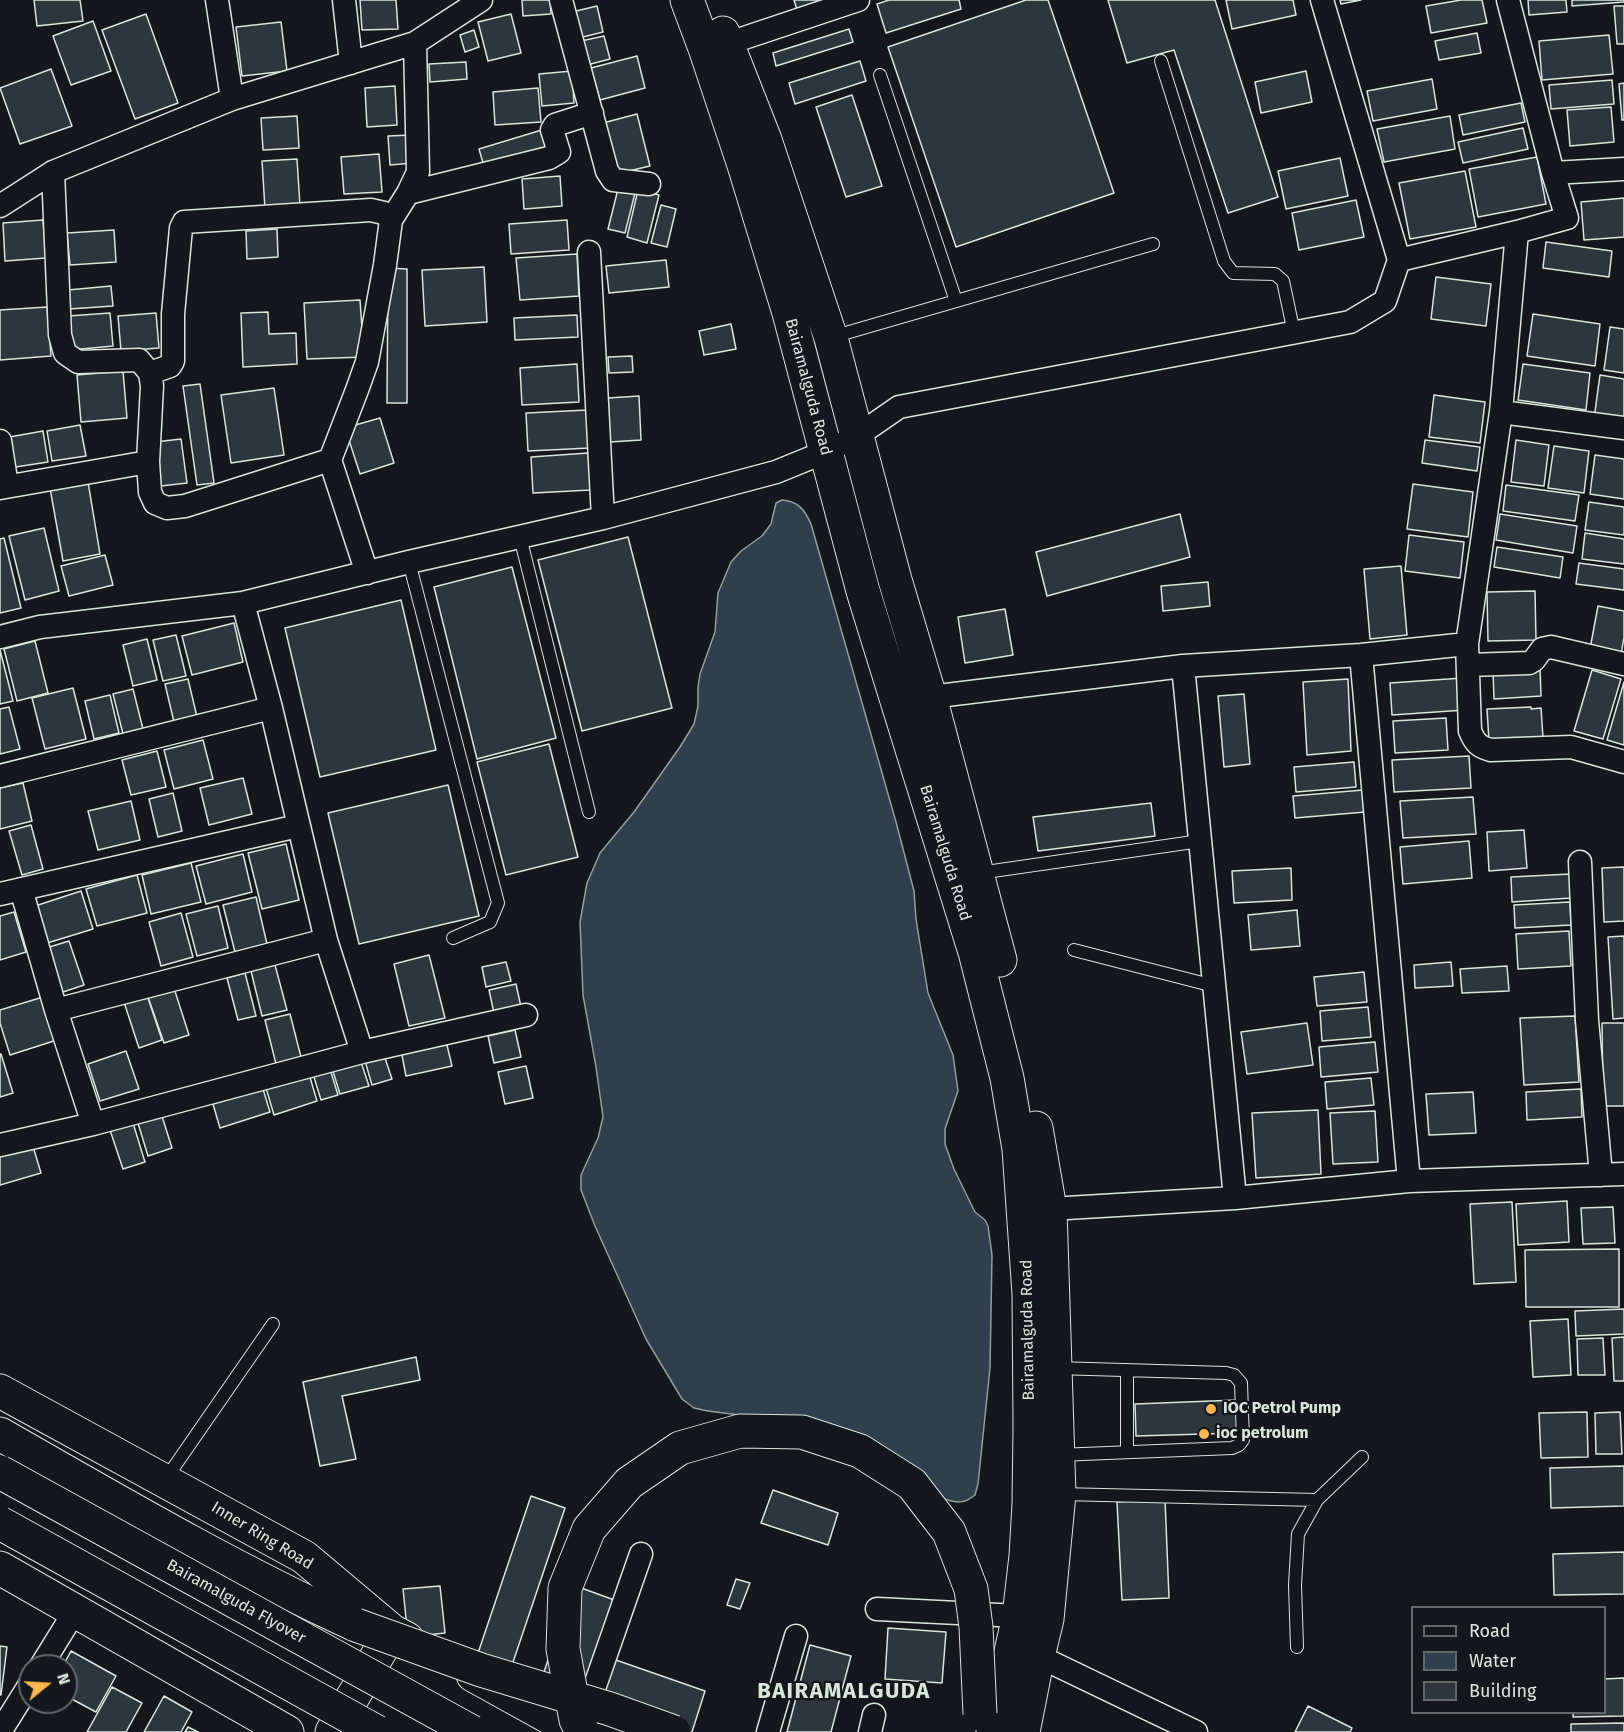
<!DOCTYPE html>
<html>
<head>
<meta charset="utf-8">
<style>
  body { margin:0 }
  #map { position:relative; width:1624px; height:1732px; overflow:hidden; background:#14181c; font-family:"Fira Sans",sans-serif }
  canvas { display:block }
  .legend { position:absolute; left:1411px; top:1606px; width:195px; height:108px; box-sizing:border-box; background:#14181c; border:2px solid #626a69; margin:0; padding:8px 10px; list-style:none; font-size:18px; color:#d8e6dc }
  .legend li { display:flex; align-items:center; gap:12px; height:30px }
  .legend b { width:30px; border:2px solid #626a69 }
  .north { position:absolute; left:18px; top:1654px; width:60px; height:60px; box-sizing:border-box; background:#14181c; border:2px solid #626a69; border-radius:50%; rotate:72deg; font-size:16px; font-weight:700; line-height:24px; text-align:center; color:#d8e6dc }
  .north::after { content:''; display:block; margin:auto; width:21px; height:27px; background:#ffb74d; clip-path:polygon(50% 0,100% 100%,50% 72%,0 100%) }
</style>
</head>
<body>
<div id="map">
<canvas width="1624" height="1732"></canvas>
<ul class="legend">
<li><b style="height:8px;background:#14181c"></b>Road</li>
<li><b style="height:16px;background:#2f3f4d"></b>Water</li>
<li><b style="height:16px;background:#2c363c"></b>Building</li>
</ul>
<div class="north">N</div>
</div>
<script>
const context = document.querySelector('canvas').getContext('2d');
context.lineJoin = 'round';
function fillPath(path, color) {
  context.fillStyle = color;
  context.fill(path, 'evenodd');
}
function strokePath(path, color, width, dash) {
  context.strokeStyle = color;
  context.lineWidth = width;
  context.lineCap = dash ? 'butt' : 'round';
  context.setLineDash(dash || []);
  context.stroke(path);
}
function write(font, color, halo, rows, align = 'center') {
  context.font = font + ' "Fira Sans",sans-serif';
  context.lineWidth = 4.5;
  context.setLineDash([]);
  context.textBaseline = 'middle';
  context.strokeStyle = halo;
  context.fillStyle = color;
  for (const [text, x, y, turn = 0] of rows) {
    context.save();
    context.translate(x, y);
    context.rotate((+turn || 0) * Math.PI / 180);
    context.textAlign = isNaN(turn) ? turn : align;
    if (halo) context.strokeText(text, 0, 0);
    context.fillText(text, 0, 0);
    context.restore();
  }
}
const water = new Path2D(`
  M782,500c16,1 23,10 29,24l85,298 18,69 2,28 12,74 25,62 5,36 -13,38v15l9,25 17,35 4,8 10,8 3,6 4,29 -2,113 -12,116 -3,11c-11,9 -17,8 -31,4l-205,-84 -31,-4 -14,-3 -12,-9 -36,-60 -51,-113 -14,-36v-15l17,-37 5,-21 -7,-50 -13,-72 -3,-73 7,-39 13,-30 34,-41 46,-65 14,-23 4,-18v-19l2,-13 15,-42 3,-39 13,-31 10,-11 21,-15 9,-12 5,-21z`);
const building = new Path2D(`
  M34,0h46l3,21 -46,5z
  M360,0h36l2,29 -36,1z
  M522,0h28l1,14 -28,2z
  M794,0h42l-38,13z
  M889,0h70l2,9 -75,24 -9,-29z
  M1026,0h22l66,193 -158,54 -68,-200z
  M1108,0h107l63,197 -50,16 -54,-163 -47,13z
  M1226,0h67l3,15 -64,14z
  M1340,0h21l-20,4z
  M1461,0h21l5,23 -56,10 -5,-27z
  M1528,0h38l1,12 -38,3z
  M1572,0h52v2l-52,4z
  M597,6l6,26 -24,6 -7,-26z
  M1614,6h10v38h-7z
  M146,14l32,89 -43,16 -33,-89z
  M511,14l10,39 -33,8 -10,-39z
  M93,21l18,50 -40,14 -18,-49z
  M281,22l6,49 -45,5 -6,-49z
  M849,29l4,13 -77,24 -3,-13z
  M474,30l5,17 -14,5 -5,-17z
  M1477,33l4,20 -42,7 -4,-19z
  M1609,35l4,39 -71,6 -3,-39z
  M604,36l6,23 -23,6 -6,-24z
  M637,56l8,32 -45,12 -9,-32z
  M860,61l6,20 -71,23 -6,-21z
  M466,62l1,17 -37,3 -1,-18z
  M51,69l21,57 -52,18 -20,-56z
  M572,71l2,32 -32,3 -3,-32z
  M1306,71l6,31 -51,11 -6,-31z
  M1432,79l5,30 -64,12 -6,-30z
  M1612,80l2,24 -63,5 -2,-24z
  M1624,83v37h-2l-3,-36z
  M395,86l2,39 -30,2 -2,-39z
  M538,88l3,34 -46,3 -2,-33z
  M852,95l30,91 -36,11 -30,-90z
  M1521,103l4,19 -62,13 -4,-20z
  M1611,107l3,35 -44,4 -3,-36z
  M637,114l13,52 -34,8 -13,-51z
  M297,116l2,32 -36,2 -2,-32z
  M1450,116l5,33 -71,13 -7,-33z
  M1523,128l5,21 -65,14 -5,-21z
  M545,129l7,20 -67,21 -6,-21z
  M411,135l2,28 -23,2 -2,-29z
  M379,154l3,38 -38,2 -3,-37z
  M1537,157l9,47 -68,13 -9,-48z
  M1340,158l8,38 -62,13 -8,-38z
  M297,159l3,47 -35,3 -3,-48z
  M1465,171l11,56 -66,12 -11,-56z
  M560,176l2,30 -38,3 -2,-30z
  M618,189l17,4 -10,40 -17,-4z
  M638,190l21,5 -12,48 -20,-6z
  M1624,198v39l-40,3 -3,-38z
  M1356,200l8,37 -65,13 -7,-37z
  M661,205l15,4 -9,38 -16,-4z
  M43,220l3,38 -41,3 -2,-38z
  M567,220l2,30 -58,4 -2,-30z
  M277,229l1,28 -31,2 -1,-28z
  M114,230l2,32 -46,3 -3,-32z
  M1546,242l66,9 -3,26 -66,-9z
  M577,254l2,42 -59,4 -4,-42z
  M666,260l3,27 -60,6 -3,-27z
  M484,267l3,55 -62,4 -3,-56z
  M388,268l19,1v134h-20z
  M1436,277l55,7 -5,42 -55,-7z
  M111,286l2,20 -44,3 -1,-19z
  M360,300l4,57 -57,2 -3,-56z
  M47,307l4,49 -51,4v-50z
  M268,312l1,22 27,-1 1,31 -54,3 -2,-54z
  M110,313l3,33 -42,4 -3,-34z
  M156,313l3,35 -38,3 -3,-35z
  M1533,314l67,10 -5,42 -68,-10z
  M577,315l1,22 -63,3 -1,-22z
  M731,324l5,25 -32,6 -5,-24z
  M1610,327l14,2v44l-20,-3z
  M632,356l1,16 -24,1 -1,-16z
  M577,364l2,38 -57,3 -2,-37z
  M1523,364l67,9 -4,37 -68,-10z
  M123,371l4,47 -46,4 -4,-47z
  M1600,375l24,4v45l-30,-5z
  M200,384l14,99 -17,2 -14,-99z
  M274,388l10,67 -53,8 -10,-68z
  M1434,395l51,7 -5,41 -51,-6z
  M639,396l2,44 -31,2 -2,-44z
  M588,410l2,38 -62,3 -2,-38z
  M380,418l14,45 -34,11 -15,-46z
  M80,425l6,31 -34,5 -5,-30z
  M43,431l5,31 -39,6 -5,-30z
  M181,439l6,44 -26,3 -6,-44z
  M1425,440l55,7 -3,24 -55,-8z
  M1516,440l33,5 -5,41 -33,-4z
  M1554,446l35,5 -5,42 -36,-5z
  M588,453l3,37 -58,3 -2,-36z
  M1595,455l29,4v40l-34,-5z
  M88,482l12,72 -37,7 -13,-73z
  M1413,484l60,8 -5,45 -61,-8z
  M1506,485l73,10 -4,26 -72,-10z
  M1589,502l35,5v28l-39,-5z
  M1180,514l10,43 -143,39 -11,-44z
  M1500,514l77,12 -4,27 -77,-13z
  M44,528l15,63 -34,9 -16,-64z
  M1585,533l39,6v25l-42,-5z
  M1409,535l55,7 -4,36 -55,-7z
  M628,537l44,171 -90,23 -44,-171z
  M4,538l17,70 -21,5v-74z
  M1497,547l66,10 -3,21 -66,-11z
  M105,555l8,30 -44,11 -8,-30z
  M1579,563l45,6v21l-48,-6z
  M1401,566l6,69 -37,4 -6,-70z
  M512,567l44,171 -79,21 -43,-172z
  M1208,582l2,24 -47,5 -2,-25z
  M1535,591l1,49 -48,1 -1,-49z
  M401,600l35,150 -116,27 -35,-149z
  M1598,606l26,5v26l-3,18 -31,-6z
  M1005,609l8,46 -48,8 -7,-46z
  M234,623l9,39 -51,13 -10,-39z
  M176,635l10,41 -23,5 -10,-41z
  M147,639l10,41 -24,6 -10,-41z
  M35,641l13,52 -31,8 -13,-52z
  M0,650l13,51 -13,3z
  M1540,668l1,28 -47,3 -1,-28z
  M1592,670l29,9 -18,60 -29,-8z
  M1463,678l2,32 -73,5 -2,-32z
  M188,679l9,38 -23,5 -9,-38z
  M1348,679l3,72 -44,4 -4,-73z
  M1624,682v63l-17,-5z
  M73,688l13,51 -41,10 -13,-51z
  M133,689l10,40 -20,5 -10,-40z
  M1244,694l6,70 -26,3 -6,-71z
  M110,695l9,38 -25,6 -9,-38z
  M9,707l11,42 -20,5v-45z
  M1531,707v2l10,-1 2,30 -54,3 -2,-32z
  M1446,718l2,32 -53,3 -2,-32z
  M203,740l10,39 -39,10 -10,-39z
  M549,744l29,113 -72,18 -29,-113z
  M157,751l9,36 -35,8 -9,-35z
  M1469,756l2,32 -77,4 -2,-32z
  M1354,762l2,25 -60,5 -2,-25z
  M243,778l9,36 -43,11 -9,-37z
  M23,783l9,38 -32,8v-41z
  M448,785l31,131 -120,28 -31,-131z
  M1363,790l2,22 -70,6 -2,-22z
  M173,793l9,38 -24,6 -9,-38z
  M1473,797l3,37 -73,4 -3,-37z
  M131,801l9,39 -42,10 -10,-39z
  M1151,803l4,33 -117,15 -5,-34z
  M31,825l12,44 -21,6 -13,-44z
  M1524,830l3,38 -38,3 -2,-39z
  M1469,841l3,37 -69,6 -3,-37z
  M286,844l13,56 -37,9 -14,-56z
  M243,854l9,38 -46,12 -10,-38z
  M191,863l10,39 -50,12 -9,-39z
  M1624,867v54l-20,1 -2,-54z
  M1291,868l1,32 -58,3 -2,-32z
  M1570,874l1,24 -59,4 -1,-25z
  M137,875l10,38 -50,13 -11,-37z
  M81,891l12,38 -49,15 -12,-37z
  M256,897l11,47 -32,8 -12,-47z
  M1570,902l1,23 -56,3 -1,-23z
  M218,906l10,42 -31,8 -11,-42z
  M1297,910l3,36 -49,4 -3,-35z
  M14,912l12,40 -26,8v-44z
  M181,913l12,44 -32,9 -12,-44z
  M1569,931l2,35 -53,3 -2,-35z
  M1624,936v82l-11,1 -5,-82z
  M69,941l15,44 -24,8 -14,-45z
  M429,955l16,63 -36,8 -15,-62z
  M506,962l5,19 -25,6 -4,-20z
  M1451,962l2,24 -38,2 -1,-23z
  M275,965l12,45 -25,6 -11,-45z
  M1507,966l2,25 -47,2 -2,-24z
  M1364,972l3,30 -50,4 -3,-29z
  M245,973l11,43 -18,4 -11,-42z
  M516,984l5,23 -27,6 -5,-23z
  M173,985l16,50 -25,8 -17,-49z
  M146,992l16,48 -23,8 -16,-49z
  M43,997l14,43 -47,15 -10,-32v-13z
  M1368,1007l3,30 -49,4 -2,-30z
  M290,1014l11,43 -25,7 -11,-44z
  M1575,1016l4,66 -55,3 -4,-67z
  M1307,1023l6,42 -66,9 -6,-42z
  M1602,1023h22v83h-21z
  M515,1030l6,27 -27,6 -6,-27z
  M446,1041l6,25 -46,10 -5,-26z
  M1375,1042l3,30 -57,5 -2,-30z
  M126,1051l13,38 -39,12 -12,-37z
  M0,1054h1l12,39 -13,4z
  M384,1055l8,24 -20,6 -7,-24z
  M360,1059l9,27 -29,8 -8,-26z
  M526,1066l7,32 -28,6 -7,-32z
  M330,1069l8,26 -17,5 -8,-26z
  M309,1074l8,27 -43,14 -8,-27z
  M1371,1078l3,27 -47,4 -2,-27z
  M263,1089l7,23 -50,16 -7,-24z
  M1581,1089l1,28 -55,3 -1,-28z
  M1473,1092l3,41 -47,2 -3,-41z
  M1318,1110l3,64 -65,4 -4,-65z
  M1375,1111l3,51 -45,2 -3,-51z
  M161,1113l11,35 -24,8 -11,-36z
  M133,1123l12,39 -22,7 -13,-39z
  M32,1143l9,30 -41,12v-32z
  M1567,1201l2,41 -51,3 -2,-41z
  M1512,1202l4,80 -42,2 -4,-80z
  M1613,1207l2,36 -32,1 -2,-36z
  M1619,1249v58h-93l-1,-57z
  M1624,1309v25l-48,2 -1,-25z
  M1568,1319l3,56 -38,2 -3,-56z
  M1624,1337v44h-10l-2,-43z
  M1603,1338l2,37h-27l-1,-36z
  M416,1357l4,23 -78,16 14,63 -36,7 -17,-84z
  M1237,1400l1,33 -102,3 -1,-32z
  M1587,1412l1,45 -47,1 -2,-45z
  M1620,1412l2,42h-26l-1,-41z
  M1624,1466v40l-73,2 -1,-40z
  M773,1490l65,23 -10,32 -67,-22z
  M531,1496l34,12 -57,169 -34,-12z
  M1165,1499l4,99 -47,2 -5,-98z
  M1624,1552v42l-70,1 -1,-41z
  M736,1579l14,4 -10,26 -13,-4z
  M573,1585l44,16 -38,113 -44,-15z
  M440,1586l5,47 -37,4 -5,-48z
  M888,1628l58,4 -4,51 -57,-4z
  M810,1645l41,11 -20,76h-44z
  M0,1646l7,1 -6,48h-1z
  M71,1651l45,25 -20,36 -30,-16v-30h-3z
  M613,1659l92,32 -13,41h-47l-51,-17z
  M1624,1678v38l-51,1v-5h31v-33z
  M112,1687l30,16 -16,29h-39z
  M164,1696l28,16 -11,20h-37z
  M1308,1706l44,22 -2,4h-55z
  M1624,1723v9h-53v-8z
  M188,1727l10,5h-13z`);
const lane = new Path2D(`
  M1161,61l63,200 9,12 42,1 8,7 11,52
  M880,75l76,226
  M832,337l321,-93
  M520,537l69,275
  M409,562l89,341 -8,19 -37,16
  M979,873l221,-32
  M1074,950l140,36
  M1055,1368l171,5 8,2 7,8 2,57 -4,5 -7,3 -174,7
  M1127,1370v82
  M165,1480l108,-156
  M1060,1494l257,6 45,-43
  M1297,1647l-2,-62 3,-51 19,-34`);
const street = new Path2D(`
  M217,0l15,99
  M344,0l7,63
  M561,0l46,171 6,9 36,4
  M726,44l132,-44
  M53,172l7,163 5,18 13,9 61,-2 11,13 2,13 -4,76 2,30 5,11 12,5 18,-2 145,-46
  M1553,173l71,-4
  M408,193l141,-35 10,-6 -7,-22 3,-5 37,-12
  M0,206l53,-34 179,-73 183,-56 66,-43
  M589,252l14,266
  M1399,260l118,-28 50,-14 -14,-45 -45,-173
  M150,373l20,-7 3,-5v-47l8,-86 3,-6 187,-12 13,3 7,7
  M1501,412l123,16
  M0,441l7,45
  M0,488l148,-26
  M367,573l-37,-113 27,-70 10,-28 18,-97 6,-45 17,-27 10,-21 -3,-129
  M0,637l40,-10 203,-24
  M1467,644l3,87c5,12 9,16 21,19l80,-3 53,15
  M1361,655l48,526
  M1468,665l61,-2 5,-3 8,-11 9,-2 73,17
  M1183,666l52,532
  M930,697l253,-31 178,-11 106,-11 34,-232 16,-180
  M0,776l271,-68
  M1580,862l7,158 14,155
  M21,889l35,121 270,-70
  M0,894l298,-68
  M56,1010l37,114 269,-72
  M526,1015l-164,37 -36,-112 -55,-232 -28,-105 166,-41 194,-44 173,-46 49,-20 32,-16 42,-29 451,-85 35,-21 14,-41 -77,-260
  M0,1145l93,-21
  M1050,1209l185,-11 174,-17 215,-7
  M877,1609l142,7
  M1038,1656l158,76
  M41,1666l34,-55
  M584,1717l57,-163
  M0,1732l30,-48
  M768,1732l28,-96
  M870,1732l4,-17`);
const primary = new Path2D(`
  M687,0l19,51 38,114 45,148 74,278 112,361 32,126 12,71 10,145 1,132 -1,78 -3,52 -7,60 -26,116
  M723,33l42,107 66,198 64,242 35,117 70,263
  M0,1391l304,166 88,74 15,8
  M0,1568l287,164
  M473,1675l103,57
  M332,1732l60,-101
  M1023,1732l15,-76 9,-37 12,-125 -9,-285 -14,-81`);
const highway = new Path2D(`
  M0,1434c117,67 233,135 356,191`);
const highwayBridge = new Path2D(`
  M0,1472l472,260
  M0,1523l377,209
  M356,1625l125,45 129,39 64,23
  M583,1732l-7,-12 -13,-71 2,-61 24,-59 40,-46 51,-35 60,-17 62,1 58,19 52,33 37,48 22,57 5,38 4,87`);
const markers = [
  [1211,1409,6,"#ffb74d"],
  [1204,1434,6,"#ffb74d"]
];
const streetNames = [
  ["Bairamalguda Road",808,387,75],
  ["Bairamalguda Road",945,853,73],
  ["Bairamalguda Road",1028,1330,-91],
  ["Inner Ring Road",262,1536,31],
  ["Bairamalguda Flyover",236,1602,29]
];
const poiNames = [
  ["IOC Petrol Pump",1223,1409],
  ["ioc petrolum",1216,1434]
];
const districtNames = [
  ["BAIRAMALGUDA",844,1692]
];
fillPath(water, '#2f3f4d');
strokePath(water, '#939e99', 1.5);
fillPath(building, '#2c363c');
strokePath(building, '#d8e6dc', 1.5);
strokePath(lane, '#d8e6dc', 14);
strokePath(street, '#d8e6dc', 25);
strokePath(primary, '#d8e6dc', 35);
strokePath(highway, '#d8e6dc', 35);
strokePath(lane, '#14181c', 12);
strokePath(street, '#14181c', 22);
strokePath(primary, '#14181c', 33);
strokePath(highway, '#14181c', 33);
strokePath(highwayBridge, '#d8e6dc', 35, []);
strokePath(highwayBridge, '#14181c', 33);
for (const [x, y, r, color] of markers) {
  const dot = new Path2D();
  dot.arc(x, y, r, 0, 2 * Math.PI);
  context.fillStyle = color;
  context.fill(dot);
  strokePath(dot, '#14181c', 2);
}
write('16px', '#d8e6dc', '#14181c', streetNames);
write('bold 16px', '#d8e6dc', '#14181c', poiNames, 'left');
context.letterSpacing = '1.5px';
write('bold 22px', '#d8e6dc', '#14181c', districtNames);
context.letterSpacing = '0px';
</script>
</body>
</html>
